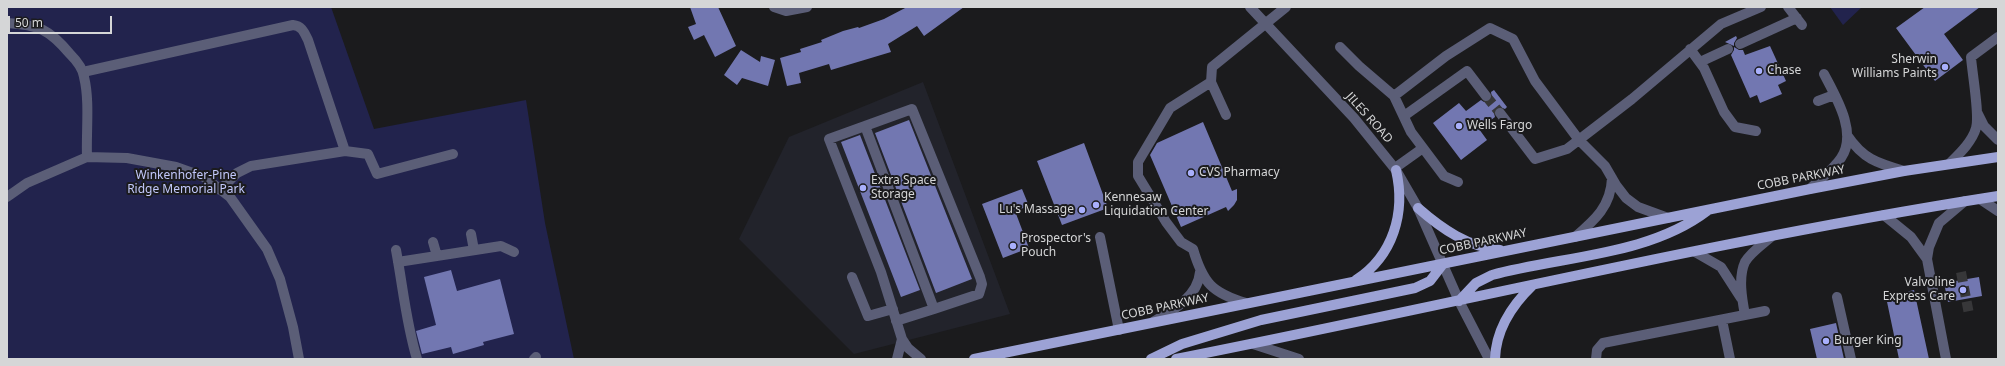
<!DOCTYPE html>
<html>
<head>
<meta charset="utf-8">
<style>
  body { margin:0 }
  #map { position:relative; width:2005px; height:366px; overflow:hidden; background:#1b1b1d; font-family:"Noto Sans",sans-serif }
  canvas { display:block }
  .frame { position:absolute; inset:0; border:8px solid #d5d6d7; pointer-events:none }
  .scale { position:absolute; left:8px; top:16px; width:104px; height:18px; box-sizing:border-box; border:2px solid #d5d6d7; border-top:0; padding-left:5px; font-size:12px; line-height:14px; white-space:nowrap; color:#d5d6d7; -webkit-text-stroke:3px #1b1b1d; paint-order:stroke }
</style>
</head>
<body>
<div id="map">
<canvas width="2005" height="366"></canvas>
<div class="frame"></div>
<div class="scale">50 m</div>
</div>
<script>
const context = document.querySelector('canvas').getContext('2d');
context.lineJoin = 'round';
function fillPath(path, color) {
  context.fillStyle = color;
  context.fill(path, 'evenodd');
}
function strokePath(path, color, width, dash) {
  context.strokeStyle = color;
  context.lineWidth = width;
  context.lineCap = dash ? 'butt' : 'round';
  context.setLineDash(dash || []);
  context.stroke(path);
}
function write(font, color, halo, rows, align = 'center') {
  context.font = font + ' "Noto Sans",sans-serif';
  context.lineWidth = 4;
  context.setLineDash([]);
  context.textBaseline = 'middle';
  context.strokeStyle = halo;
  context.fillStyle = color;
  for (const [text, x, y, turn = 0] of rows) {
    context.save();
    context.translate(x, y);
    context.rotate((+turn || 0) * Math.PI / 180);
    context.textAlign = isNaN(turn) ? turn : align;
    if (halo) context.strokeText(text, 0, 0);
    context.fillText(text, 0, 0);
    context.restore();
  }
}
const built = new Path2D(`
  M923,82l87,232 -156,40 -115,-115 50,-102z`);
const green = new Path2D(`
  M7,7h324l43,122 152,-29 19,123 29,136h-567z
  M1830,7h32l-19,18z`);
const building = new Path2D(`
  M690,7h28l18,39 -21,11 -11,-22 -10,5 -6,-13 8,-3z
  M907,7h57l-40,29 -7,-10 -29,18 3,8 -60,18 -2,-6 -30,9 2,10 -14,3 -7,-28 21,-6 -1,-3 22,-7 -1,-2 22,-9 15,-4 1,1 25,-9z
  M1925,7h55l-36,27 19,26 -28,21 -39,-53z
  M1736,36l1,2 -3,5v4l5,3h4l2,5 25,-9 16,35 -8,4 4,9 -22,9 -3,-8 -7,3 -19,-43 3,-5v-4l-9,-4z
  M741,50l19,12 1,-6 14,4 -7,26 -26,-8 -5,7 -13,-10z
  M1494,90l13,17 -2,2 -5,-2 -4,1 -2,5 1,4 -16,12 8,11 -26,20 -28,-37 26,-20 7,8 15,-11 3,2 6,-1 2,-3 -1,-6z
  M909,120l63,159 -36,14 -61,-160z
  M1203,122l29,69 5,-2v11l-3,5 -6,6 -2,-4 -45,20 -31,-72 7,-12z
  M860,135l60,155 -19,7 -60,-155z
  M1084,143l24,65 -46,17 -25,-64z
  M1022,189l7,17 -14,5 14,37 -26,10 -21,-54z
  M451,270l6,21 43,-12 14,55 -31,8 1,3 -31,9 -2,-7 -29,7 -6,-23 20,-6 -12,-48z
  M1979,277l3,19 -34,6 -4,-19z
  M1914,290l15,69h-30l-13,-62z
  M1836,323l8,36h-27l-7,-30z`);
const minorTunnel = new Path2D(`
  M1486,96l14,17
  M1961,272l8,42`);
const minor = new Path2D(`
  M774,7l12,4 21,-4
  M1250,7l104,111 42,52 22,38 41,93 30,58
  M1788,7l14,18
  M7,23c32,2 42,6 63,31 6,6 13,15 14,23 6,24 2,55 3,80
  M1740,44l57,-26
  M1340,47l19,19 35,30 17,36 33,44 14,6
  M1690,49l14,19 20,44 11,15 21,4
  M1700,62l28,-13
  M83,72l210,-47c9,1 11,7 15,15l37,111
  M1211,82l-41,26 -32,54v14l28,46 15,20 12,7c10,34 19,44 53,54
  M1394,96l52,-40 44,-28 23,11 22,42 44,59 26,26 11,19 10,13 12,9 30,11
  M1818,101l16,-6
  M1977,112l7,14 14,14
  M1500,113l35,46 32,-10 65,-50 89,-75 40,-17
  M1226,115l-15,-33 1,-15 74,-60
  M1404,116l63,-45 19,25
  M865,126l47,-17 68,168 2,7 -3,10 -45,15
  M1847,135c16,24 30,28 57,36
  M1949,164c10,-10 23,-22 27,-36 4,-12 -4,-56 -5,-71l27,-20
  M1395,168l28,-20
  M1810,189c10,-10 23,-19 31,-31 17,-25 -5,-61 -17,-84
  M220,190l17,-17 14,-7 94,-15 23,3 9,20 76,-20
  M7,197l20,-14 60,-26 40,1 49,9 28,10 26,20 37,52 13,30 13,48 6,32
  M1980,199l18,12
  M1884,215l27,22 16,22
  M471,234l3,16
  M1100,237l19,93
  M1575,237c20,-17 36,-31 37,-59
  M433,242l4,14
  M396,250c7,37 10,73 21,109
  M1695,252l26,15 20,31
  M398,262l103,-16 13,6
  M852,277l16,39 25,-7
  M1837,297l14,62
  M1745,315c-3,-16 -7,-38 0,-53 5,-9 18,-18 26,-25
  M1722,320l8,39
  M896,321l38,-12 -69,-183 -36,13 52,133 21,67 6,9 13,11
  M1153,322c19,-11 45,-25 47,-50
  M1253,344l46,15
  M534,359l2,-2
  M897,359l5,-20
  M1596,359l1,-9 6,-7 162,-32
  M1946,359l-19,-100 2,-12 10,-24 26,-22`);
const major = new Path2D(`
  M1418,208c24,21 50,39 82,42
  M1356,280c37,-24 50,-67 40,-110
  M1459,301l17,-18 16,-8c69,-19 156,-19 215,-64
  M974,359l836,-170 94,-18 94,-14
  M1151,359l31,-15 79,-24 154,-32 15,-7 13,-17
  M1176,359c274,-54 546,-120 822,-163
  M1495,359c1,-30 17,-54 38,-74`);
const markers = [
  [1945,67,4,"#a9b0fc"],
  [1759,71,4,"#a9b0fc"],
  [1459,126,4,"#a9b0fc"],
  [1191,173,4,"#a9b0fc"],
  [863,188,4,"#a9b0fc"],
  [1096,205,4,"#a9b0fc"],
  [1082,210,4,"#a9b0fc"],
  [1013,246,4,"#a9b0fc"],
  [1963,290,4,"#a9b0fc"],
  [1826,341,4,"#a9b0fc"]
];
const poiNames = [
  ["Sherwin",1937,60,"right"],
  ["Williams Paints",1937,74,"right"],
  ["Chase",1767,71],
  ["Wells Fargo",1467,126],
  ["CVS Pharmacy",1199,173],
  ["Extra Space",871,181],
  ["Storage",871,195],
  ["Kennesaw",1104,198],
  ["Liquidation Center",1104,212],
  ["Lu's Massage",1074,210,"right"],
  ["Prospector's",1021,239],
  ["Pouch",1021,253],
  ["Valvoline",1955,283,"right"],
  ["Express Care",1955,297,"right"],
  ["Burger King",1834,341]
];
const streetNames = [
  ["JILES ROAD",1369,118,48],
  ["COBB PARKWAY",1801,178,-11],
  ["COBB PARKWAY",1483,242,-12],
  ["COBB PARKWAY",1165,307,-12]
];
const parkNames = [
  ["Winkenhofer-Pine",186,176],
  ["Ridge Memorial Park",186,190]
];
fillPath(built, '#22232b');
fillPath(green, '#22234d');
fillPath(building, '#7277b1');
strokePath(minorTunnel, '#373739', 10, [10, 5]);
strokePath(minor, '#5b5e77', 10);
strokePath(major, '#9ca2d5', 10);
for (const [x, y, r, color] of markers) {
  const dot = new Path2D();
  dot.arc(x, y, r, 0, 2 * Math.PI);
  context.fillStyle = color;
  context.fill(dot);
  strokePath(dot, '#1b1b1d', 1.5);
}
write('12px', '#d5d6d7', '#1b1b1d', poiNames, 'left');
write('12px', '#d5d6d7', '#1b1b1d', streetNames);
write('12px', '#c2c8fb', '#1b1b1d', parkNames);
</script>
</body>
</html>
